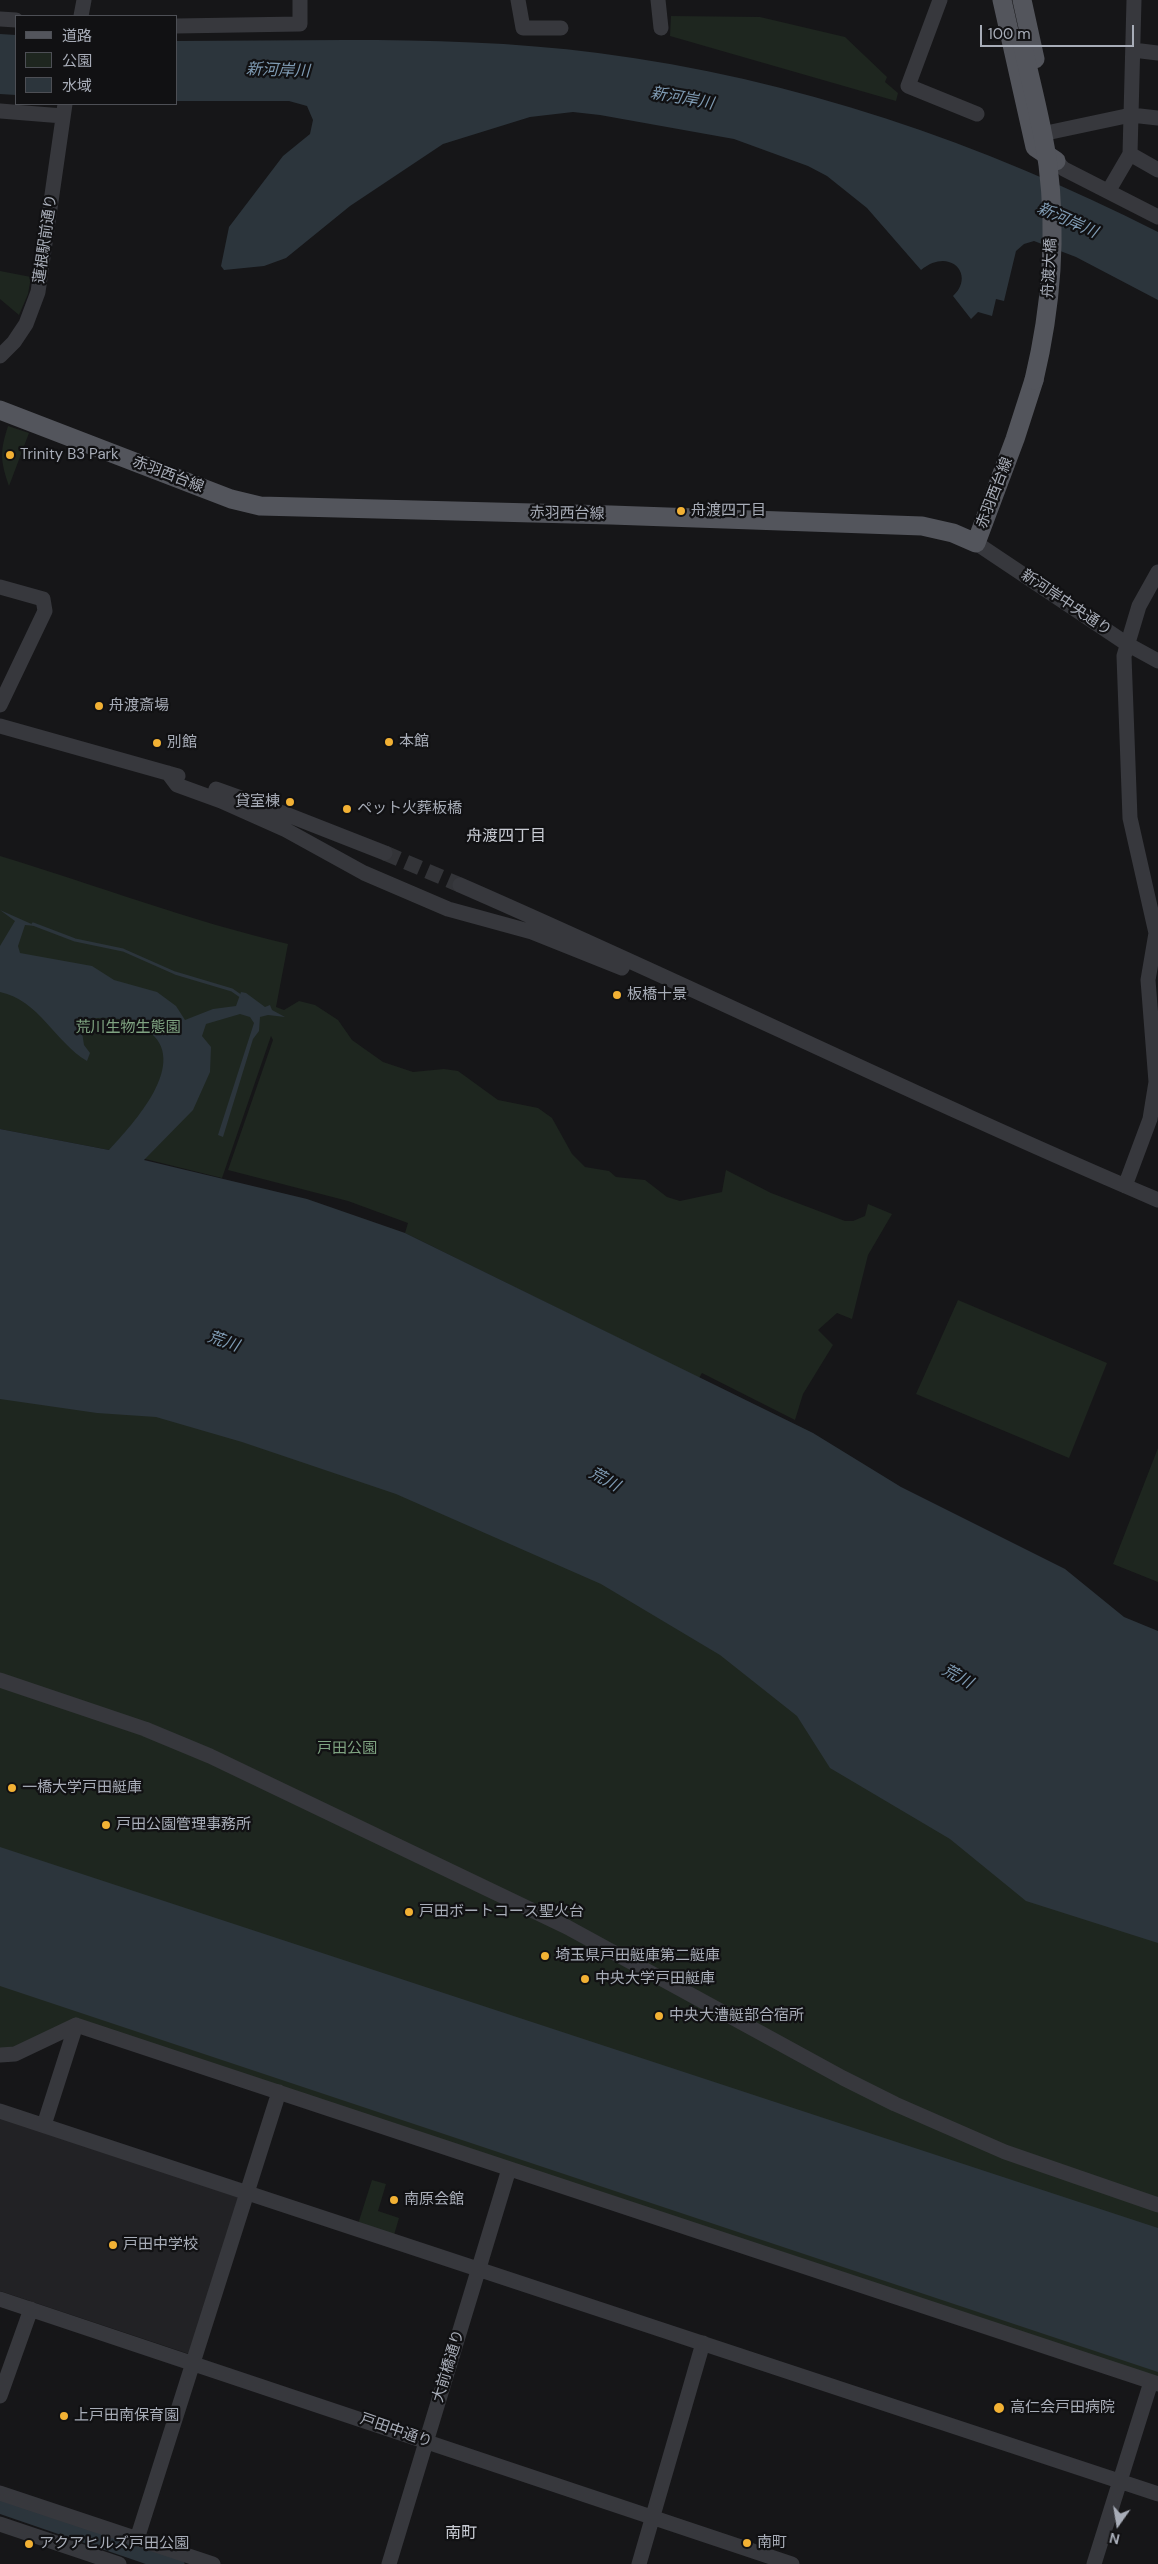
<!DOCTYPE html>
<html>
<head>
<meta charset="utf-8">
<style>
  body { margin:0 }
  #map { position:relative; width:1158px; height:2564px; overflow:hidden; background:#161618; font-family:"DM Sans","Noto Sans JP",sans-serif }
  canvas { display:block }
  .legend { position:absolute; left:15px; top:15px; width:162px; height:90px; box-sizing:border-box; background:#111113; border:1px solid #4d4f55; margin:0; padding:6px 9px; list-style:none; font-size:15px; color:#a8adb8 }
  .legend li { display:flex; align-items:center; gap:10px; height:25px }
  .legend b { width:25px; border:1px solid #4d4f55 }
  .north { position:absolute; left:1093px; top:2499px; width:50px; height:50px; -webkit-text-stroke:4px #111113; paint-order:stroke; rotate:193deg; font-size:14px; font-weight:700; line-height:20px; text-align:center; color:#a8adb8 }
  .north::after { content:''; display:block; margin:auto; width:18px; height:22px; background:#a8adb8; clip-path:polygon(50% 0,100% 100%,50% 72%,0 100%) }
  .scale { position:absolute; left:980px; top:25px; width:154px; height:22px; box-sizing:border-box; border:2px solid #a8adb8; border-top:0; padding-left:6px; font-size:15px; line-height:18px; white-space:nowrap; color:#a8adb8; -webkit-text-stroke:4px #111113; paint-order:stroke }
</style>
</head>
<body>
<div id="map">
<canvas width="1158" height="2564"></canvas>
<ul class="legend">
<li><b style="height:6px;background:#53555c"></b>道路</li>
<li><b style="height:14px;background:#1e261f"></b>公園</li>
<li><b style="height:14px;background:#2c353c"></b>水域</li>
</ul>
<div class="north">N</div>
<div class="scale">100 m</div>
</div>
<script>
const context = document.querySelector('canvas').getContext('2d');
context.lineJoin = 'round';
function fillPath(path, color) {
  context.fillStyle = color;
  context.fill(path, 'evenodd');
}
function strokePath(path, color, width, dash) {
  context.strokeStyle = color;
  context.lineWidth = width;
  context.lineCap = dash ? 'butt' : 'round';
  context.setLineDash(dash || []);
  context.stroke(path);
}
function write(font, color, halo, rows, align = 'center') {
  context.font = font + ' "DM Sans","Noto Sans JP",sans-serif';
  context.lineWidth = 4.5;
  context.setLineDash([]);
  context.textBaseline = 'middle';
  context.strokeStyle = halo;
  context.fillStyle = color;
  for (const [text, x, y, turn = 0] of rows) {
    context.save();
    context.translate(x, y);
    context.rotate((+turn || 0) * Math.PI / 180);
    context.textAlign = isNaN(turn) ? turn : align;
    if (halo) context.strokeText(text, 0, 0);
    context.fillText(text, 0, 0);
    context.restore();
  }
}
const built = new Path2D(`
  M0,2115l240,80 -51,159 -189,-63z`);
const green = new Path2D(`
  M671,16l89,1 85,20 42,40 -2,5 13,11 -2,8 -226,-65z
  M0,271l31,6 -3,17 -9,21 -19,-16z
  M8,426l21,7 -20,53c-9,-26 -9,-35 -1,-60z
  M0,856c96,29 190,65 288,88l-12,63 8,3 15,-9 16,4 23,15 14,20 31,22 30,10 31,-3 14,2 40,29 40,8 14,10 20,36 13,13 24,4 7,6 29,3 22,17 13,4 42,-9 4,-22 45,23 74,28h8l12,-5 3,-12 24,10 -24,41 -16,64 -15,-6 -19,17 15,15 -30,49 -8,26 -93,-47 -3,5 -294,-145 3,-10 -60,-22 -120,-31 45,-130 -2,-4 -49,142 -113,-28 -109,-21z
  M0,1290l1158,499v590l-1082,-354 -76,29z
  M958,1300l149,63 -38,95 -153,-64z
  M1158,1448v134l-45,-18z
  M372,2180l14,4 -8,27 21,7 -5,17 -36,-11z`);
const water = new Path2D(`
  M0,34l16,1v60l-16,-1z
  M176,41c141,0 283,-6 422,12 197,25 384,90 560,179v68l-82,-43 -42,-16 -10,3 -8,7 -12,50 -8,-2 -4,17 -14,-4 -7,7 -18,-23c23,-21 -3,-50 -32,-26l-54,-62 -40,-32 -19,-10 -74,-27 -134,-24 -27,-3 -43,5 -87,27 -93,62 -64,52 -22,8 -40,4 -3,-4 8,-39 54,-71 27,-22 3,-14 -6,-14 -18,-5h-113z
  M0,910l36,16 -11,-1 -7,21 2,7 72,13 22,14 43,12 19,14 9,14 28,-11 23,-3 5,-14 5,1 19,14 5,-2 2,5 13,7 -17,-2 -8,2 -1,14 -6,8 -30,98 -5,-2 36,-112 -4,-6 -10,-3 -34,10 -4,12 9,11 -1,25 -17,38 -49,50 163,39 98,34 408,200 88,54 164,82 59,48 34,14v312l-132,-42 -76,-62 -120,-71 -33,-52 -77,-61 -119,-71 -205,-90 -154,-52 -86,-25 -59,-4 -97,-14v-270l109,21c24,-26 83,-89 38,-120 -19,-12 -38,-14 -59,-11l-7,7 3,19 6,8 -3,8c-32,-19 -48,-61 -87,-69v-46l15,-25z
  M0,1847l1158,381v144l-1158,-386z`);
const stream = new Path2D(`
  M33,924l42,16 48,10 52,23 57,17 10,7`);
const river = new Path2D(`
  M0,2504l175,60`);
const minorTunnel = new Path2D(`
  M385,853l75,32`);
const minor = new Path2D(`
  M518,0l5,28h38
  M658,0l3,28
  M940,0l-32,86 69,28
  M81,16l3,-16
  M0,19l16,1
  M176,26l124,-2v-24
  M1133,50l25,3
  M0,111l63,5
  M1051,132l80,-17 27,3
  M1130,154l28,16
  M1056,161l8,8 94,48
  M1109,190l21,-36 4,-154
  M0,356l14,-14 12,-18 12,-32 27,-188
  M976,543l151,101 31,17
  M0,587l43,12 2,12 -45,94
  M0,726l178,50
  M168,773l9,12 44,16 65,29 78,43 84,36 84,23 90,36
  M216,789l67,24 102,40
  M460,885c234,102 463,215 698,315
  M1125,1186l25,-67 6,-37 -8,-102 8,-47 -26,-115 -6,-162 15,-50 19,-34
  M0,1680l145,49 65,27 357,171 276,151 52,26 110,48 153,53
  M0,2055l15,-1 61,-29 1082,359
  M0,2111l1158,383
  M44,2125l32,-100
  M0,2299l792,265
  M0,2396l31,-87
  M0,2493l213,71
  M0,2524l119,40
  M137,2539l142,-447
  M389,2564l120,-395
  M639,2564l64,-221
  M1094,2564l57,-182`);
const major = new Path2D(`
  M1002,0l33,147 21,14
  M1022,0l13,59
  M0,410l231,89 29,7 351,9 311,11 31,7 23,10 39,-104 19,-59`);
const majorBridge = new Path2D(`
  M1021,38c9,42 21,84 27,127 9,72 3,144 -14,215`);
const markers = [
  [10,455,5,"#f2b134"],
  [681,511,5,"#f2b134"],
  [99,706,5,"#f2b134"],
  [389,742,5,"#f2b134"],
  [157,743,5,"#f2b134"],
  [290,802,5,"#f2b134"],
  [347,809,5,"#f2b134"],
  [617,995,5,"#f2b134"],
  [12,1788,5,"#f2b134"],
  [106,1825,5,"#f2b134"],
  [409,1912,5,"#f2b134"],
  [545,1956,5,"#f2b134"],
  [585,1979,5,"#f2b134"],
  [659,2016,5,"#f2b134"],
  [394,2200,5,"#f2b134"],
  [113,2245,5,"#f2b134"],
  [999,2408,6,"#f2b134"],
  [64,2416,5,"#f2b134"],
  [747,2543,5,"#f2b134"],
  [29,2544,5,"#f2b134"]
];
const streetNames = [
  ["蓮根駅前通り",46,239,-82],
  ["舟渡大橋",1050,268,-87],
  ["赤羽西台線",168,475,21],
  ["赤羽西台線",995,493,-69],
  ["赤羽西台線",567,514,1],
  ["新河岸中央通り",1066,603,34],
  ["大前橋通り",449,2366,-73],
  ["戸田中通り",396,2431,19]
];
const poiNames = [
  ["Trinity B3 Park",20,455],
  ["舟渡四丁目",691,511],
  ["舟渡斎場",109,706],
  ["本館",399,742],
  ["別館",167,743],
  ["貸室棟",280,802,"right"],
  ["ペット火葬板橋",357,809],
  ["板橋十景",627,995],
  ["一橋大学戸田艇庫",22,1788],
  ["戸田公園管理事務所",116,1825],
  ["戸田ボートコース聖火台",419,1912],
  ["埼玉県戸田艇庫第二艇庫",555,1956],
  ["中央大学戸田艇庫",595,1979],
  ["中央大漕艇部合宿所",669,2016],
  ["南原会館",404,2200],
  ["戸田中学校",123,2245],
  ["高仁会戸田病院",1010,2408],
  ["上戸田南保育園",74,2416],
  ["南町",757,2543],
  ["アクアヒルズ戸田公園",39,2544]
];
const parkNames = [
  ["荒川生物生態園",128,1028],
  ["戸田公園",347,1749]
];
const waterNames = [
  ["新河岸川",278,71,2],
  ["新河岸川",682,99,10],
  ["新河岸川",1067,221,24],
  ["荒川",223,1342,19],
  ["荒川",604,1480,29],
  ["荒川",957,1677,29]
];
const neighbourhoodNames = [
  ["舟渡四丁目",506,837],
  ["南町",461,2534]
];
fillPath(built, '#222225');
fillPath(green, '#1e261f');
fillPath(water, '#2c353c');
strokePath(stream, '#2c353c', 3);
strokePath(river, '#2c353c', 19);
strokePath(minorTunnel, '#333438', 15, [15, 8]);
strokePath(minor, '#37383d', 15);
strokePath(major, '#53555c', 19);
strokePath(majorBridge, '#53555c', 19);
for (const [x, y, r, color] of markers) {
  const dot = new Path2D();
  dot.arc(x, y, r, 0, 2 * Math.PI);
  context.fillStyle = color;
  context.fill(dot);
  strokePath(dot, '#111113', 2);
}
write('15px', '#a8adb8', '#111113', streetNames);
write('15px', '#a8adb8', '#111113', poiNames, 'left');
write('15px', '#7fa381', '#111113', parkNames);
write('italic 16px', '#7f9bb3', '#111113', waterNames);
write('16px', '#c9ccd4', '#111113', neighbourhoodNames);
</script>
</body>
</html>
